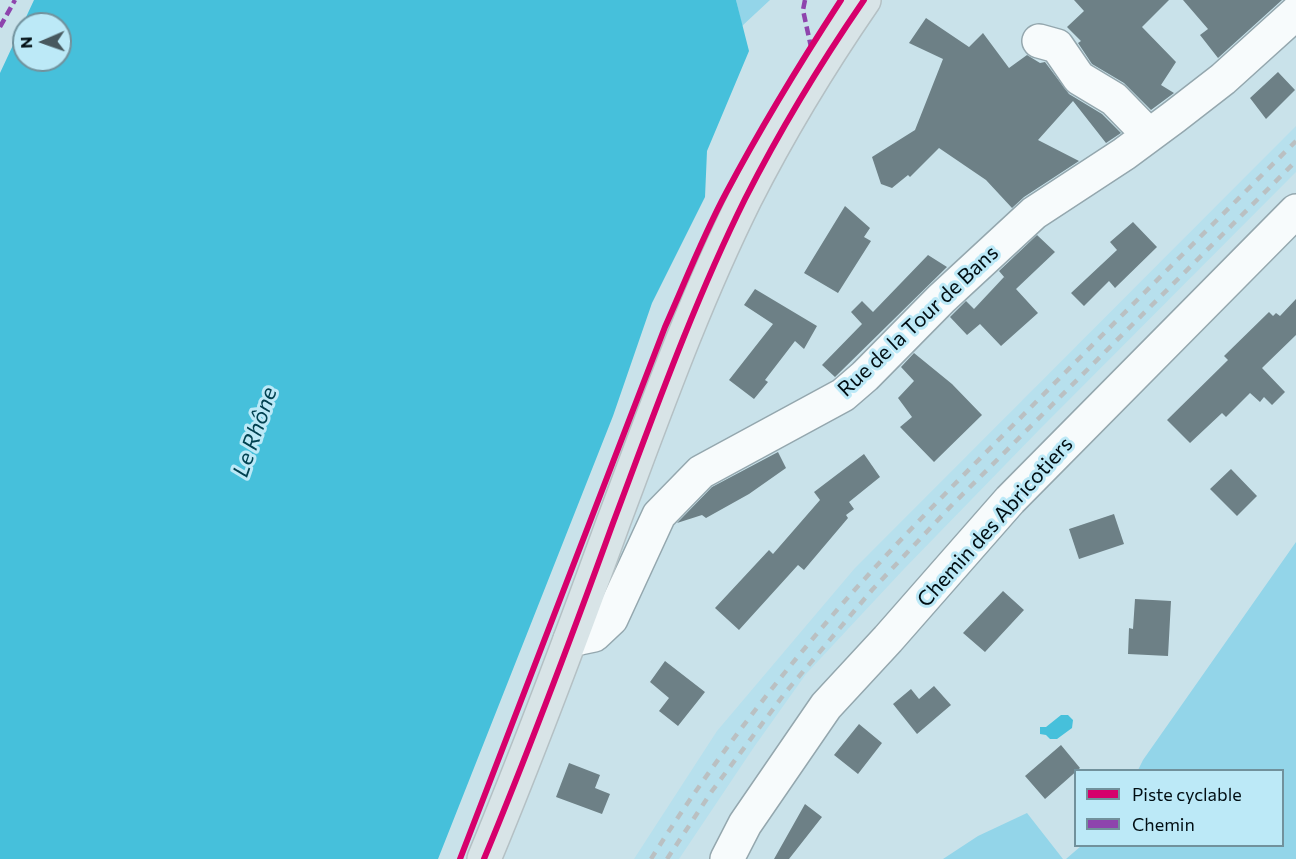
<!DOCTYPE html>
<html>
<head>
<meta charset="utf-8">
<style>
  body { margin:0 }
  #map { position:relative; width:1296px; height:859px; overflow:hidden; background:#c9e2ea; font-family:Commissioner,sans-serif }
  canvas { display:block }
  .legend { position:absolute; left:1074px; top:769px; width:210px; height:78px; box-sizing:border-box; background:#bce9f7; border:2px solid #71919c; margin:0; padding:8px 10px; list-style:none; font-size:18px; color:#010e13 }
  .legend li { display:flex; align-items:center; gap:12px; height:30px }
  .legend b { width:30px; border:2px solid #71919c }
  .north { position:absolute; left:12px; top:12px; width:60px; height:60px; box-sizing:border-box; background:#bce9f7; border:2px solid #71919c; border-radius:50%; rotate:268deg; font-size:16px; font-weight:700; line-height:24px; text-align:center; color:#010e13 }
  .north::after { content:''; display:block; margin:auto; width:21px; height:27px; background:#47585e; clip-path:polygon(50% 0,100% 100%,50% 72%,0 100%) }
</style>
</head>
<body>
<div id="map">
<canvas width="1296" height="859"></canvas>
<ul class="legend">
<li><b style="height:8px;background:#d6006c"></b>Piste cyclable</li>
<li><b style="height:8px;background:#8e44ad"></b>Chemin</li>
</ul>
<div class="north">N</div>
</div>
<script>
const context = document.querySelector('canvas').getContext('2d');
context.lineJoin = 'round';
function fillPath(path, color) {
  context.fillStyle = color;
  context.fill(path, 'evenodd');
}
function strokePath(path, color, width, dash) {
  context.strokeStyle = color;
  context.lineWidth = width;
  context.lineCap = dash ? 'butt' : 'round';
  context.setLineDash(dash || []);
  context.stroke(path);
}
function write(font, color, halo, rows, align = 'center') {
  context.font = font + ' Commissioner,sans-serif';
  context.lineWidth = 6;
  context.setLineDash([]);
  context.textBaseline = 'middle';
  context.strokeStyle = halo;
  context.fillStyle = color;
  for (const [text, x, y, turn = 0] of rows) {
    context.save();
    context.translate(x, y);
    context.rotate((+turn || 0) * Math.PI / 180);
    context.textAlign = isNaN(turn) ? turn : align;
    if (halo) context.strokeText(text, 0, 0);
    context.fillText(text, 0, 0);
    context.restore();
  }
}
const built = new Path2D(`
  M1296,126v46l-257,258 -136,140 -97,104 -52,73 -75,112h-45l83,-128 138,-163z`);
const green = new Path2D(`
  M736,0h34l-28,26z
  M1296,542v317h-230l15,-13h201v-76h-144l5,-10z
  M1027,813l36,46h-120l35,-23z`);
const water = new Path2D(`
  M34,0h702l13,51 -42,100 -2,46 -53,106 -39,113 -175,443h-438v-786zM24,24h36v36h-36z
  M1061,715h7l5,5 -1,8 -15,11h-7l-4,-4 -6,-1v-7h6z`);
const building = new Path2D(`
  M1074,0h95l-27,27 34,35 -15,23 13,8 -23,17 -27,-27 -32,-19 -14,-21 3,-2 -14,-14 17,-16z
  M1183,0h99l-64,58 -18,-23 8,-6z
  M926,18l43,29 14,-14 26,35 18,-13 13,8 5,-1 24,32 33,20 19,19 -15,10 -33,-42 -35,39 41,21 -55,36 -12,11 -26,-28 -47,-32 -29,29 -2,-2 -16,13 -11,-4 -9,-27 43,-27 28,-71 -34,-16z
  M1278,72l17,18 -29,29 -16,-21z
  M845,206l25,22 -6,9 7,4 -33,52 -34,-20z
  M1133,222l24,25 -42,41 -6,-7 -25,25 -13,-13 46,-43 -7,-8z
  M1037,235l18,17 -39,37 22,24 -37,33 -21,-22 -13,11 -17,-18 16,-16 8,8 30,-32 6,7 -11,-13z
  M928,255l19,12 -112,110 -13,-12 40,-41 -11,-12 11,-11 11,11z
  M755,289l62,37 -13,23 -9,-8 -30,39 3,2 -14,17 -25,-19 44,-56 -29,-19z
  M1296,299v36l-34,33 23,24 -13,13 -8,-8 -4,5 -10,-9 -24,24 -4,-4 -32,30 -23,-23 61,-60 -4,-4 45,-44 4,4 3,-3 4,3z
  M914,353l38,31 30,31 -48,47 -34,-35 12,-10 -14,-19 16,-17 -13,-14z
  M778,452l8,16 -37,26 -43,24 -4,-3 -25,8 35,-36z
  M864,454l16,23 -31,25 5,7 -8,6 2,3 -44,52 -6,-5 -59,65 -24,-22 54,-58 4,4 47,-54 -6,-8z
  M1231,469l26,27 -20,20 -27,-27z
  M1114,514l10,30 -45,15 -10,-30z
  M1003,591l21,19 -39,42 -22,-19z
  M1135,599l36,2 -3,55 -40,-2 1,-26 4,1z
  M665,661l40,31 -27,34 -19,-15 10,-13 -19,-16z
  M934,686l17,19 -34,29 -24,-30 18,-15 8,10z
  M859,724l23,19 -24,31 -24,-19z
  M1061,745l19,23 -35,31 -20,-23z
  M569,763l31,12 -5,13 15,6 -8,20 -46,-17z
  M805,804l17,13 -33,42h-15z`);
const minor = new Path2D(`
  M1039,41l18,5 22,32 35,21 35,36
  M570,640l24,-5 17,-16 48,-104 42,-43 142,-77 22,-19 76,-77 93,-86 90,-59 50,-37 49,-38 73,-66
  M727,859l18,-35 81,-118 62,-67 122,-139 286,-289`);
const major = new Path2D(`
  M484,859c46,-111 88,-223 129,-336 41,-109 80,-219 132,-324 35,-69 75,-135 119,-199`);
const rail = new Path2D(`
  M651,859c49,-78 105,-153 164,-223 68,-82 145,-157 220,-233 87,-88 174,-175 261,-262
  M667,859l45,-68 73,-98 87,-103 79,-84 345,-345`);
const quiet = new Path2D(`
  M805,0l-2,10 8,37
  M0,27l15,-27`);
const cycleway = new Path2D(`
  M460,859l205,-532c20,-45 38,-91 61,-134 35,-66 74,-130 115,-193
  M484,859c46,-111 88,-223 129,-336 41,-109 80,-219 132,-324 35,-69 75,-135 119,-199`);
const streetNames = [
  ["Rue de la Tour de Bans",918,321,-43],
  ["Chemin des Abricotiers",995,522,-48]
];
const waterNames = [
  ["Le Rhône",255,432,-71]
];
fillPath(built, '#b7e0ed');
fillPath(green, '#93d5e9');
fillPath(water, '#46c0db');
fillPath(building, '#6d8086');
strokePath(minor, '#94a7ae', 36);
strokePath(major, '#b4c0c4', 36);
strokePath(minor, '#f7fbfc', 33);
strokePath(major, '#d8e4e7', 33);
strokePath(rail, '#bac0c2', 4.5, [8, 8]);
strokePath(quiet, '#8e44ad', 4.5, [9, 4.5]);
strokePath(cycleway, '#d6006c', 6);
write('21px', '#010e13', '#bce9f7', streetNames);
write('italic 22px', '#014150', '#bce9f7', waterNames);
</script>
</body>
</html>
